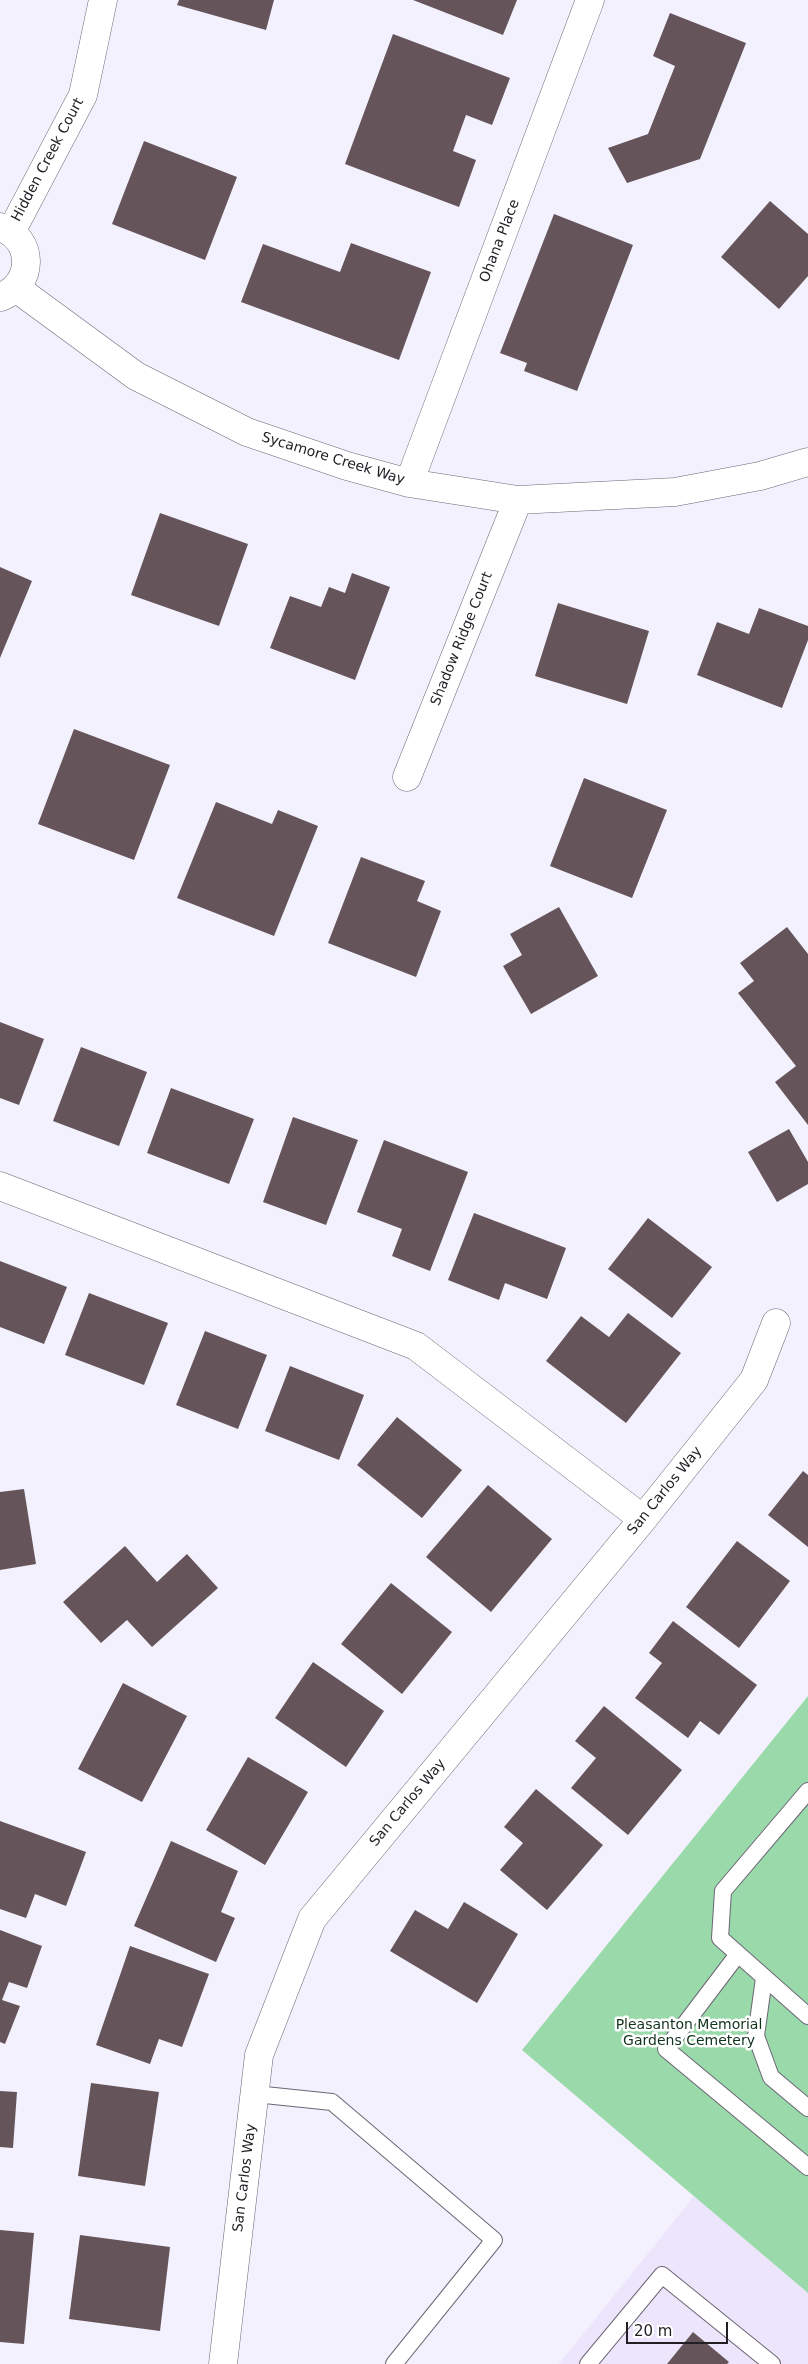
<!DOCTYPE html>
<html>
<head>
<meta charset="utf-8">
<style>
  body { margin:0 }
  #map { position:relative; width:808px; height:2364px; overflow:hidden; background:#f4f1fe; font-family:"DejaVu Sans",sans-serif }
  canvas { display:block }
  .scale { position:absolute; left:626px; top:2322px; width:102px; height:22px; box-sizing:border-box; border:2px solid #201f24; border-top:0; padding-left:6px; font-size:15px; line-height:18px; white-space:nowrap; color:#201f24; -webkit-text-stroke:4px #fff; paint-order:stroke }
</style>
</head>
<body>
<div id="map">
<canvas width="808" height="2364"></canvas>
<div class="scale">20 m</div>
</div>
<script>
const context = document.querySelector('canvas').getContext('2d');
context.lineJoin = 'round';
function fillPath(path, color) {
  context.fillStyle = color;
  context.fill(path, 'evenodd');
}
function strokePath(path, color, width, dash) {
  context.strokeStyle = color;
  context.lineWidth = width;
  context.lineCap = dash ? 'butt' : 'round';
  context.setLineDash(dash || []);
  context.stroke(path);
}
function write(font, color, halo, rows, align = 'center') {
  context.font = font + ' "DejaVu Sans",sans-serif';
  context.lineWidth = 5;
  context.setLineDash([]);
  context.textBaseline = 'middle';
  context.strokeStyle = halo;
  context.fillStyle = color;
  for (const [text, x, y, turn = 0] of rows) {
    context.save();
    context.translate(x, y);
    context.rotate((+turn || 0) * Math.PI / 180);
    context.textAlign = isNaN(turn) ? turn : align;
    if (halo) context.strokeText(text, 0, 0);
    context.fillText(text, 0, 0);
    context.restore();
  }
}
const industrial = new Path2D(`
  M694,2196l114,97v71h-249z`);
const green = new Path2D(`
  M808,1696v597l-286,-243z`);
const building = new Path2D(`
  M179,0h95l-8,30 -89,-25z
  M413,0h104l-14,35z
  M670,13l76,30 -46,116 -73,24 -19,-35 40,-14 27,-68 -22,-10z
  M393,34l117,44 -18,47 -26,-10 -13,36 23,9 -17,47 -114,-43z
  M144,141l93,36 -32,83 -93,-36z
  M770,201l38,33v42l-29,33 -58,-52z
  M554,214l79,31 -56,146 -53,-20 3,-8 -27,-10z
  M351,243l80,29 -32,88 -158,-58 22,-58 77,28z
  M160,513l88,31 -29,82 -88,-31z
  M0,567l32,14 -32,77z
  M352,573l38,14 -35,93 -85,-32 20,-52 31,11 8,-20 16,6z
  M558,603l91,28 -22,73 -92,-28z
  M759,608l49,18v14l-26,68 -85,-33 20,-53 32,12z
  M74,729l96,36 -36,95 -96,-36z
  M584,778l83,32 -35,88 -82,-32z
  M216,802l56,22 6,-14 40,16 -44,110 -97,-38z
  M361,857l64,24 -8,20 24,10 -25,66 -88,-34z
  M559,907l39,69 -67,38 -28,-48 19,-11 -12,-21z
  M787,927l21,27v171l-33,-43 21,-16 -58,-73 16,-12 -14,-18z
  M0,1022l44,17 -25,66 -19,-7z
  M81,1047l66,25 -28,74 -66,-25z
  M171,1088l83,31 -25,65 -82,-31z
  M293,1117l65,23 -32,85 -63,-23z
  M789,1129l19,33v22l-31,18 -29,-50z
  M384,1140l84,32 -38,99 -38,-15 10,-27 -45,-17z
  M474,1213l92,35 -19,51 -42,-16 -6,17 -51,-20z
  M648,1218l64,49 -40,51 -64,-49z
  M0,1261l67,26 -23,57 -44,-17z
  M89,1293l79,30 -24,62 -79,-30z
  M628,1313l53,40 -55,70 -80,-62 35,-45 28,21z
  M205,1331l62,24 -29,74 -62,-24z
  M290,1366l74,29 -25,65 -74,-29z
  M397,1417l65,53 -40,48 -65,-53z
  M803,1471l5,4v72l-40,-32z
  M488,1485l64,54 -61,73 -65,-55z
  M24,1489l12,75 -36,6v-78z
  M737,1541l53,40 -51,67 -53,-41z
  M125,1546l32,36 30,-28 31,34 -66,59 -25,-27 -26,23 -38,-41z
  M391,1583l61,49 -50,62 -61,-50z
  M673,1621l84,64 -38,50 -19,-14 -12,17 -53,-40 27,-35 -13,-10z
  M313,1662l71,49 -38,56 -71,-49z
  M123,1683l64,33 -45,86 -64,-33z
  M604,1706l78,64 -54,65 -57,-47 25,-30 -21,-17z
  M248,1757l60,35 -43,73 -59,-35z
  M536,1789l67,56 -56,65 -47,-40 23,-27 -19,-16z
  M0,1821l86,31 -20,54 -31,-12 -9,24 -26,-9z
  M171,1841l67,30 -17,41 14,6 -19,44 -82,-36z
  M464,1902l54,32 -41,69 -87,-52 25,-41 33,19z
  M0,1930l42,16 -15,42 -18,-6 -7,18 18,6 -15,38 -5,-2z
  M130,1946l79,28 -27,73 -23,-8 -9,25 -54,-19z
  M91,2083l68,9 -14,94 -67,-10z
  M0,2091l17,1 -4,56 -13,-1z
  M0,2230l34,3 -10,111 -24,-2z
  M80,2235l90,12 -10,84 -91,-12z
  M693,2332l36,30 -2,2h-60z`);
const service = new Path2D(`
  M808,1791l-85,100 -3,47 88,78
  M738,1954l-72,95 142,118
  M764,1978l-8,58 15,41 37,31
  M255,2094l77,8 162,138 -100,124
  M588,2364l74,-89 110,89`);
const minor = new Path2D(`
  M0,227c35,12 34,57 1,70
  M11,232l72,-137 20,-95
  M16,288l120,88 111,56 100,34 62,17 109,17 157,-8 85,-16 48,-14
  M409,483l181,-483
  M407,777l111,-277
  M0,1186l416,160 227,173
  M223,2364l36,-309 53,-136 331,-400 111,-139 22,-57`);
const streetNames = [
  ["Hidden Creek Court",48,160,-62],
  ["Ohana Place",500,241,-69],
  ["Sycamore Creek Way",333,459,17],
  ["Shadow Ridge Court",462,639,-68],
  ["San Carlos Way",665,1491,-51],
  ["San Carlos Way",408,1803,-50],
  ["San Carlos Way",245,2178,-83]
];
const parkNames = [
  ["Pleasanton Memorial",689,2025],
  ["Gardens Cemetery",689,2041]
];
fillPath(industrial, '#ede5fb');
fillPath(green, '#99d9aa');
fillPath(building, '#65555a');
strokePath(service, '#6a6674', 18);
strokePath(minor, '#6a6674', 29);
strokePath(service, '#fff', 16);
strokePath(minor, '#fff', 28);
write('14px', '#201f24', '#fff', streetNames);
write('14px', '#11321c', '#fff', parkNames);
</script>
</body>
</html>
